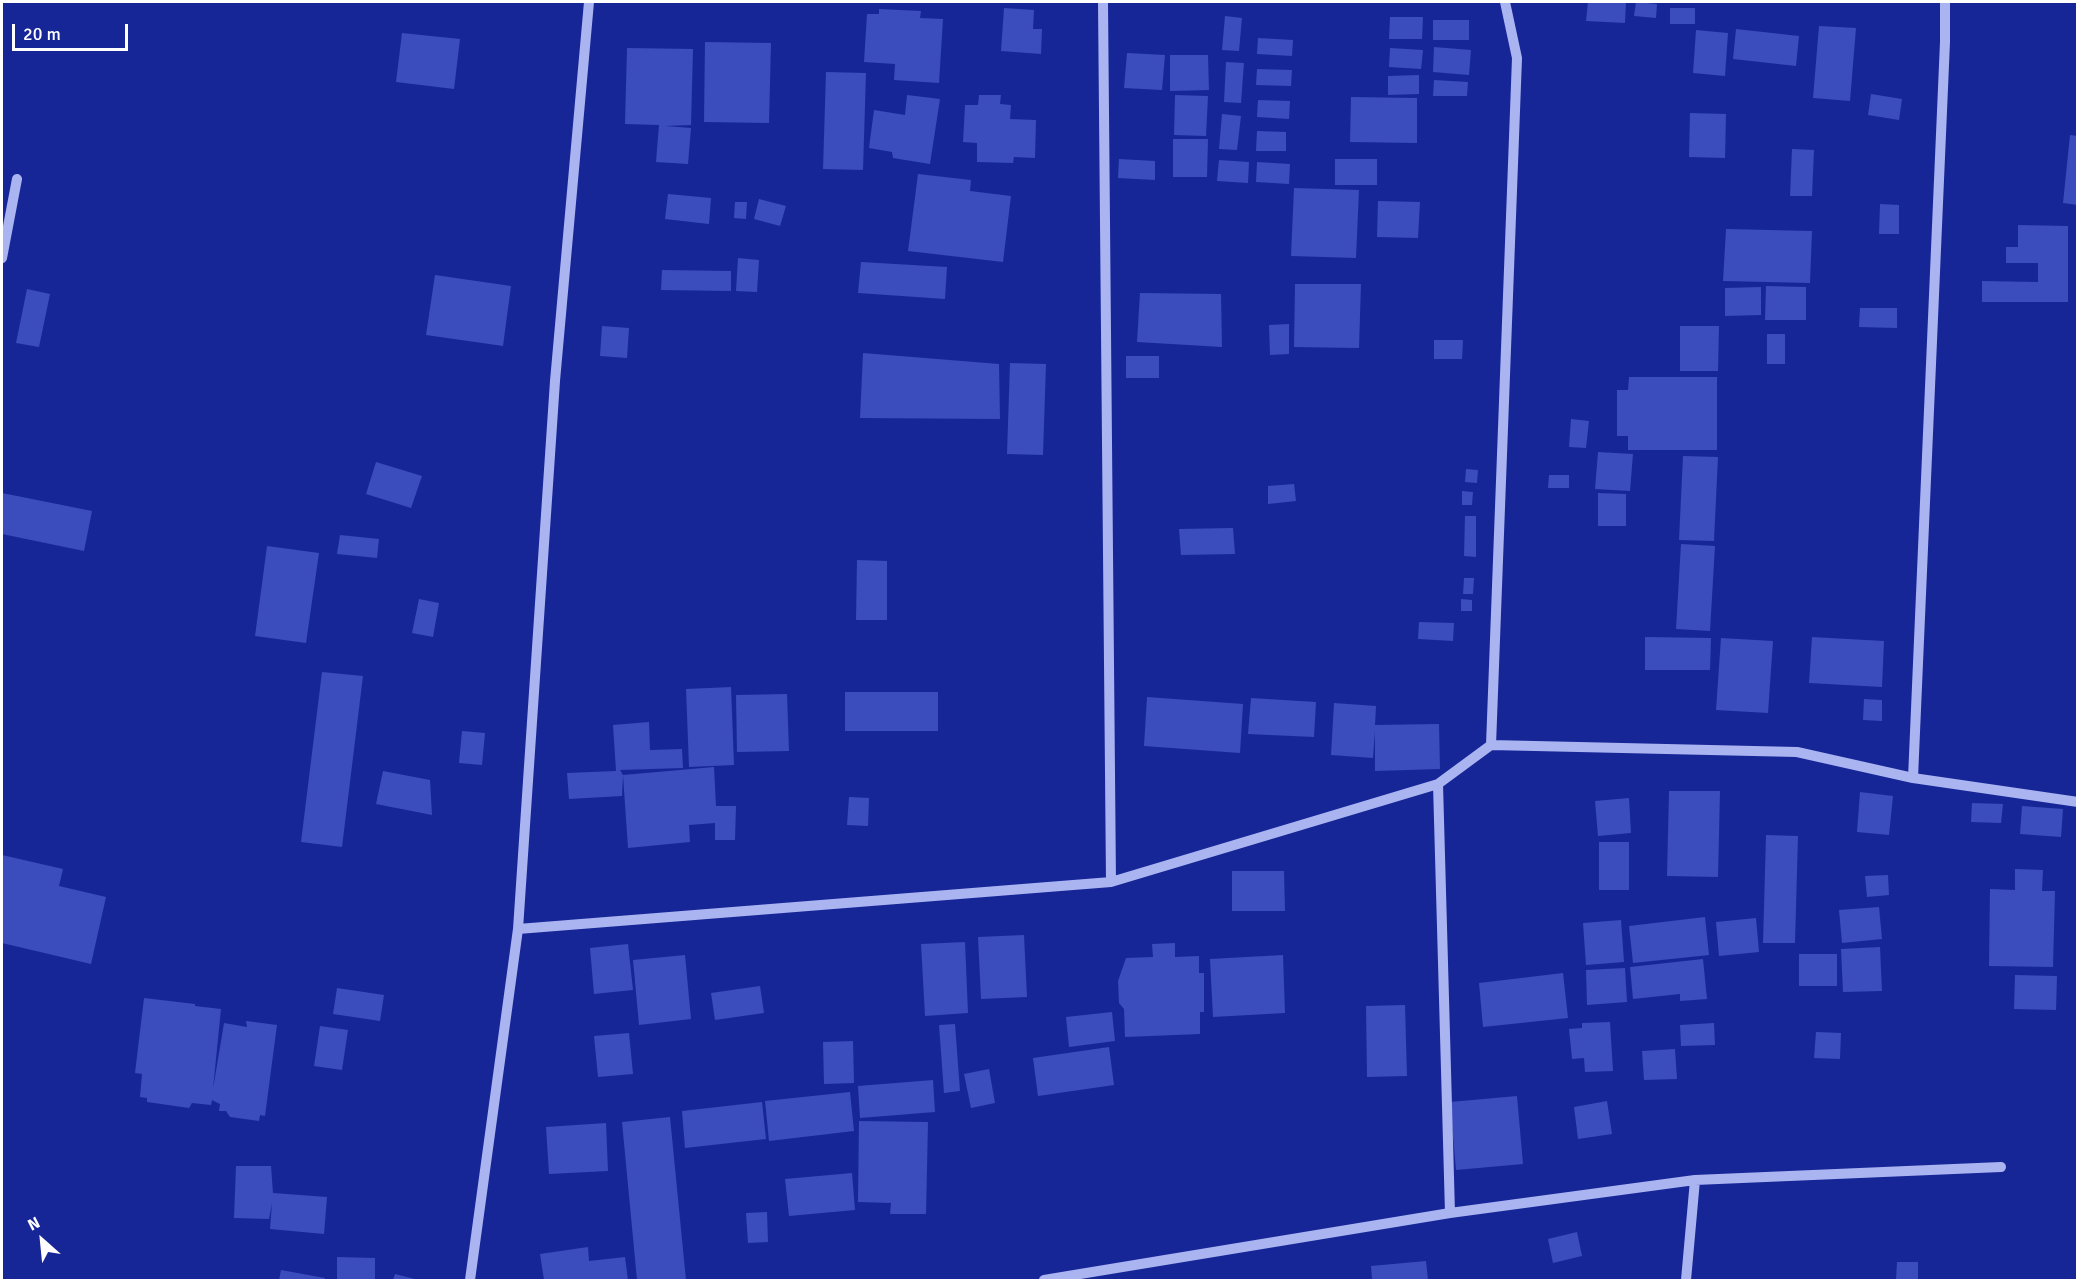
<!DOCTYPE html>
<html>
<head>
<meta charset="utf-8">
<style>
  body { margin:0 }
  #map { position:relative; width:2079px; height:1282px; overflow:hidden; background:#172697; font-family:Signika,sans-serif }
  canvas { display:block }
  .frame { position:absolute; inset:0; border:3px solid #fff; pointer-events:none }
  .north { position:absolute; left:12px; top:1210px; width:60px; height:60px; -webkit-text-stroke:4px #172697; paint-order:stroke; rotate:333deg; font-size:16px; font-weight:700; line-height:24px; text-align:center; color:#fff }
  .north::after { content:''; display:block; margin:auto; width:21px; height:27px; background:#fff; clip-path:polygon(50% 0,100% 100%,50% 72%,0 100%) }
  .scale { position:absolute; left:12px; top:24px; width:116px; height:27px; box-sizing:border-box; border:3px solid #fff; border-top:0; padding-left:8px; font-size:18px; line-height:21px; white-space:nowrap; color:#fff; -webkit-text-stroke:4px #172697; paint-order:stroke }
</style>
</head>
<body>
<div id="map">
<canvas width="2079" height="1282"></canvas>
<div class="frame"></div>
<div class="north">N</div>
<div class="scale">20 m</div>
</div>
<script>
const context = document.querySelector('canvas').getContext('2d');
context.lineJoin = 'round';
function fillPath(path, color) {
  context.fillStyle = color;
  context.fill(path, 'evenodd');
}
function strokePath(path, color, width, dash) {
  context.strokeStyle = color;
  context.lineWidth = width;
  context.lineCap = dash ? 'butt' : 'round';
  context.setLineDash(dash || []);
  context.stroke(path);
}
const building = new Path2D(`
  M1588,2h38l-1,21 -39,-2z
  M1636,2l21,2 -1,14 -22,-2z
  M1004,8l30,2 -1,19h9l-1,25 -40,-3z
  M1670,8h25v16h-25z
  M879,9l42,2 -1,7 23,1 -4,64 -45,-3 1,-16 -31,-2 3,-48h12z
  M1225,16l17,2 -3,33 -17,-1z
  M1390,17h33l-1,22h-33z
  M1433,20h36v20h-36z
  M1819,26l37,2 -6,73 -37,-3z
  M1736,29l63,7 -3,30 -63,-7z
  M1696,30l32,3 -3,43 -32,-3z
  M402,33l58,6 -6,50 -58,-7z
  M1258,38l35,2 -1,16 -35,-2z
  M705,42l66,1 -2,80 -65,-1z
  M1434,47l37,3 -2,25 -36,-3z
  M627,48l66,1 -2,76 -26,1 26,2 -3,36 -32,-2 3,-37 -34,-1z
  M1390,48l33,2 -2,19 -32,-2z
  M1127,53l38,2 -3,35 -38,-2z
  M1170,55h38l1,35 -39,1z
  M1226,62l18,1 -3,40 -17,-1z
  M1257,69l35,1 -1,16 -35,-1z
  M826,72l40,1 -3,97 -40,-1z
  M1419,75v19l-31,1v-19z
  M1434,80l34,2 -1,14h-34z
  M1871,94l31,5 -3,21 -31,-5z
  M907,95l33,4 -10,65 -37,-6 -1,-6 -23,-4 5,-38 31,5z
  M979,95h22l-1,9 11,1 -1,14 26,1 -1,38 -21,-1 -1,6 -36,-1v-19l-14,-1 2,-37h13z
  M1175,95l33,1 -2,40 -32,-1z
  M1351,97l66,1v45l-67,-1z
  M1258,100l32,1 -1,18 -32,-2z
  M1690,113l36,1 -1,44 -36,-1z
  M1222,114l19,2 -4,34 -18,-1z
  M1257,131l29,1v19h-30z
  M2070,135l8,1v69l-15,-2z
  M1173,139h35l-1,38h-34z
  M1792,149l22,1 -2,46h-22z
  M1119,159l36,2v19l-37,-2z
  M1335,159h42v26h-42z
  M1219,160l30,2 -1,21 -31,-2z
  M1257,162l33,2 -1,20 -33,-2z
  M918,174l53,6 -1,11 41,5 -8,66 -95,-11z
  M1294,188l65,2 -3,68 -65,-2z
  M668,194l43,4 -2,26 -44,-5z
  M759,199l27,7 -6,20 -26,-7z
  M1378,201l42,1 -2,36 -41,-1z
  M735,202h12l-1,17 -12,-1z
  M1880,204l19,1v29h-20z
  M2018,225l50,1v76h-86v-21l56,1v-19h-32v-16h12z
  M1726,229l86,2 -2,52 -87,-2z
  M738,258l21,2 -2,32 -21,-1z
  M861,262l86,5 -2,32 -87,-6z
  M662,270l69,1v20l-70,-1z
  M435,275l76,11 -8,60 -77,-11z
  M1295,284h66l-2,64 -65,-1z
  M1766,286l40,1v33h-41z
  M1761,287v28l-36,1v-28z
  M27,289l23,5 -11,53 -23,-4z
  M1140,293l81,1 1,53 -85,-5z
  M1860,308h37v20l-38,-1z
  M1289,324v30l-19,1 -1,-30z
  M602,326l27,2 -2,30 -27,-2z
  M1680,326h39l-1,45h-38z
  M1767,334h18v30h-18z
  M1434,340h29l-1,19h-28z
  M863,353l136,11 1,55 -140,-1z
  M1126,356h33v22h-33z
  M1010,363l36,1 -3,91 -36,-1z
  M1629,377h88v73h-89v-14h-11v-46h11z
  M1571,419l18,2 -3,27 -17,-1z
  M1598,452l35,2 -3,37 -35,-2z
  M1683,456l35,1 -4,84 -35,-1z
  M376,462l46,14 -11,32 -45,-14z
  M1466,469l12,1 -1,13 -12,-1z
  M1549,475h20v13h-21z
  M1294,484l2,17 -28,3v-18z
  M1462,491l11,1 -1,13h-10z
  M2,493l90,18 -8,40 -82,-17z
  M1598,493l28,1v32h-28z
  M1465,516h11v41l-12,-1z
  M1233,528l2,26 -54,1 -2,-26z
  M340,535l39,4 -2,19 -40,-4z
  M1681,544l34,2 -5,85 -34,-2z
  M267,546l52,7 -13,90 -51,-7z
  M857,560l30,1v59h-31z
  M1464,578h10l-1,16h-10z
  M419,599l20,4 -6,34 -21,-4z
  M1461,599l11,1v11h-11z
  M1419,622l35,1 -1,18 -35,-2z
  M1645,637l66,1 -1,32h-65z
  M1812,637l72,4 -2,46 -73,-4z
  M1721,638l52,3 -5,72 -52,-3z
  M322,672l41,4 -21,171 -41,-5z
  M731,687l3,78 -45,2 -3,-78z
  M845,692h93v39h-93z
  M787,694l2,57 -52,1 -1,-57z
  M1147,697l96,7 -3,49 -96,-7z
  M1251,698l65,4 -2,35 -66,-3z
  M1864,699l18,1v21l-19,-1z
  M1334,703l42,3 -1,19 64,-1 1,45 -65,2v-40l-2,27 -42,-3z
  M649,722l1,28 32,-1 1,19 -63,2 3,5 -1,21 -53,3 -2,-26 49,-2 -3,-46z
  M462,731l23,2 -3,32 -23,-2z
  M714,767l2,39h20l-1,34h-20v-17l-26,2 1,17 -62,6 -5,-73z
  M383,771l47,9 2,35 -56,-11z
  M1669,791h51l-2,86 -51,-1z
  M1860,792l33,4 -4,39 -32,-3z
  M849,797l20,1 -1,28 -21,-1z
  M1629,798l2,35 -33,3 -3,-35z
  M1972,803l31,1 -2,19 -30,-1z
  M2022,806l41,3 -2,28 -41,-3z
  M1766,835l32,1 -3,107h-32z
  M1599,842h30v48h-30z
  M2,855l61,14 -4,17 47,11 -15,67 -89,-21z
  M2015,869l28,1 -1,21h13l-2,76 -64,-1 1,-77 25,1z
  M1232,871h52l1,40h-53z
  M1888,875l1,20 -22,2 -2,-21z
  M1879,907l3,32 -40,4 -3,-33z
  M1705,917l4,38 -76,8 -4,-37z
  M1756,918l3,34 -40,4 -3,-34z
  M1621,920l3,42 -38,3 -3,-42z
  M1024,935l3,62 -46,2 -3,-62z
  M965,942l3,71 -43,3 -4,-72z
  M1175,943v14l24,-1v17h5v39h-4v22l-75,3 -1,-28 -5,-6 -1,-22 8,-23 27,-1 -1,-13z
  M628,944l5,46 -39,4 -4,-46z
  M1880,947l2,44 -39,1 -2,-43z
  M1799,954h38v32h-38z
  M685,955l6,64 -52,6 -6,-65z
  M1283,955l2,58 -72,4 -3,-58z
  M1703,959l4,40 -27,2v-7l-47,5 -3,-32z
  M1625,968l2,34 -40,3 -1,-35z
  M1563,973l5,45 -85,9 -4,-44z
  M2015,975l42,1 -1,34 -42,-1z
  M760,986l4,27 -49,7 -4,-27z
  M337,988l47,7 -4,26 -47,-7z
  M144,998l51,6v2l26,3 -8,80 11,-66 23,4 -1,-6 31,4 -12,91 -5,-1 -1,6 -29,-4 -4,-6h-7l1,-7 -8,-4 -1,5 -19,-2 -3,5 -42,-6v-4l-7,-1 2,-23 -7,-1z
  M1405,1005l2,71 -40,1 -1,-71z
  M1112,1012l3,29 -46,6 -3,-30z
  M1610,1022l3,49 -28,1 -1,-14 -12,1 -3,-30 13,-1v-5z
  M1714,1023l1,22 -34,1 -1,-21z
  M955,1024l5,67 -16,2 -5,-68z
  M320,1026l28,4 -6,40 -28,-4z
  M1816,1032l25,1 -1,26 -26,-1z
  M629,1033l4,41 -35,3 -4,-41z
  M853,1041l1,42 -30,1 -1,-42z
  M1109,1047l5,38 -76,11 -5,-38z
  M1675,1049l2,30 -33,1 -2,-29z
  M989,1069l6,34 -24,5 -7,-34z
  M933,1080l2,32 -75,6 -2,-32z
  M850,1092l4,39 -85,10 -4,-40z
  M1517,1096l6,68 -67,6 -6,-68z
  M1607,1101l5,33 -34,5 -4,-32z
  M762,1102l4,37 -81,9 -3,-37z
  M670,1117l16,163h-49l-15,-158z
  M859,1121l69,1 -2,92h-36l1,-11 -33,-1z
  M606,1123l2,48 -59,3 -3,-47z
  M236,1166h35l2,27 54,4 -3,37 -54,-5 2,-26 -3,16 -35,-1z
  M852,1173l3,37 -66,6 -4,-37z
  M767,1212l1,30 -20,1 -2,-30z
  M1577,1232l5,24 -29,7 -5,-24z
  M588,1247l1,14 36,-4 3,23h-84l-4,-26z
  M337,1257l38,1v22h-38z
  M1426,1261l2,19h-56l-1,-14z
  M1897,1262h21v18h-22z
  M281,1270l44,8 -1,2h-45z
  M395,1274l24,6h-26z`);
const minor = new Path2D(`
  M1103,2l8,880
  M2,258l15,-79
  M1491,745l26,-687 -12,-56
  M1913,778l32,-736v-40
  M1438,784l12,429
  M518,929l593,-47 327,-98 53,-39 306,7 116,26 165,24
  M470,1280l48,-351 37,-548 34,-379
  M1044,1280l406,-67 245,-33 306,-13
  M1686,1280l9,-100`);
fillPath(building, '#3b4cbd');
strokePath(minor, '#aab4f1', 10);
</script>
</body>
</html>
